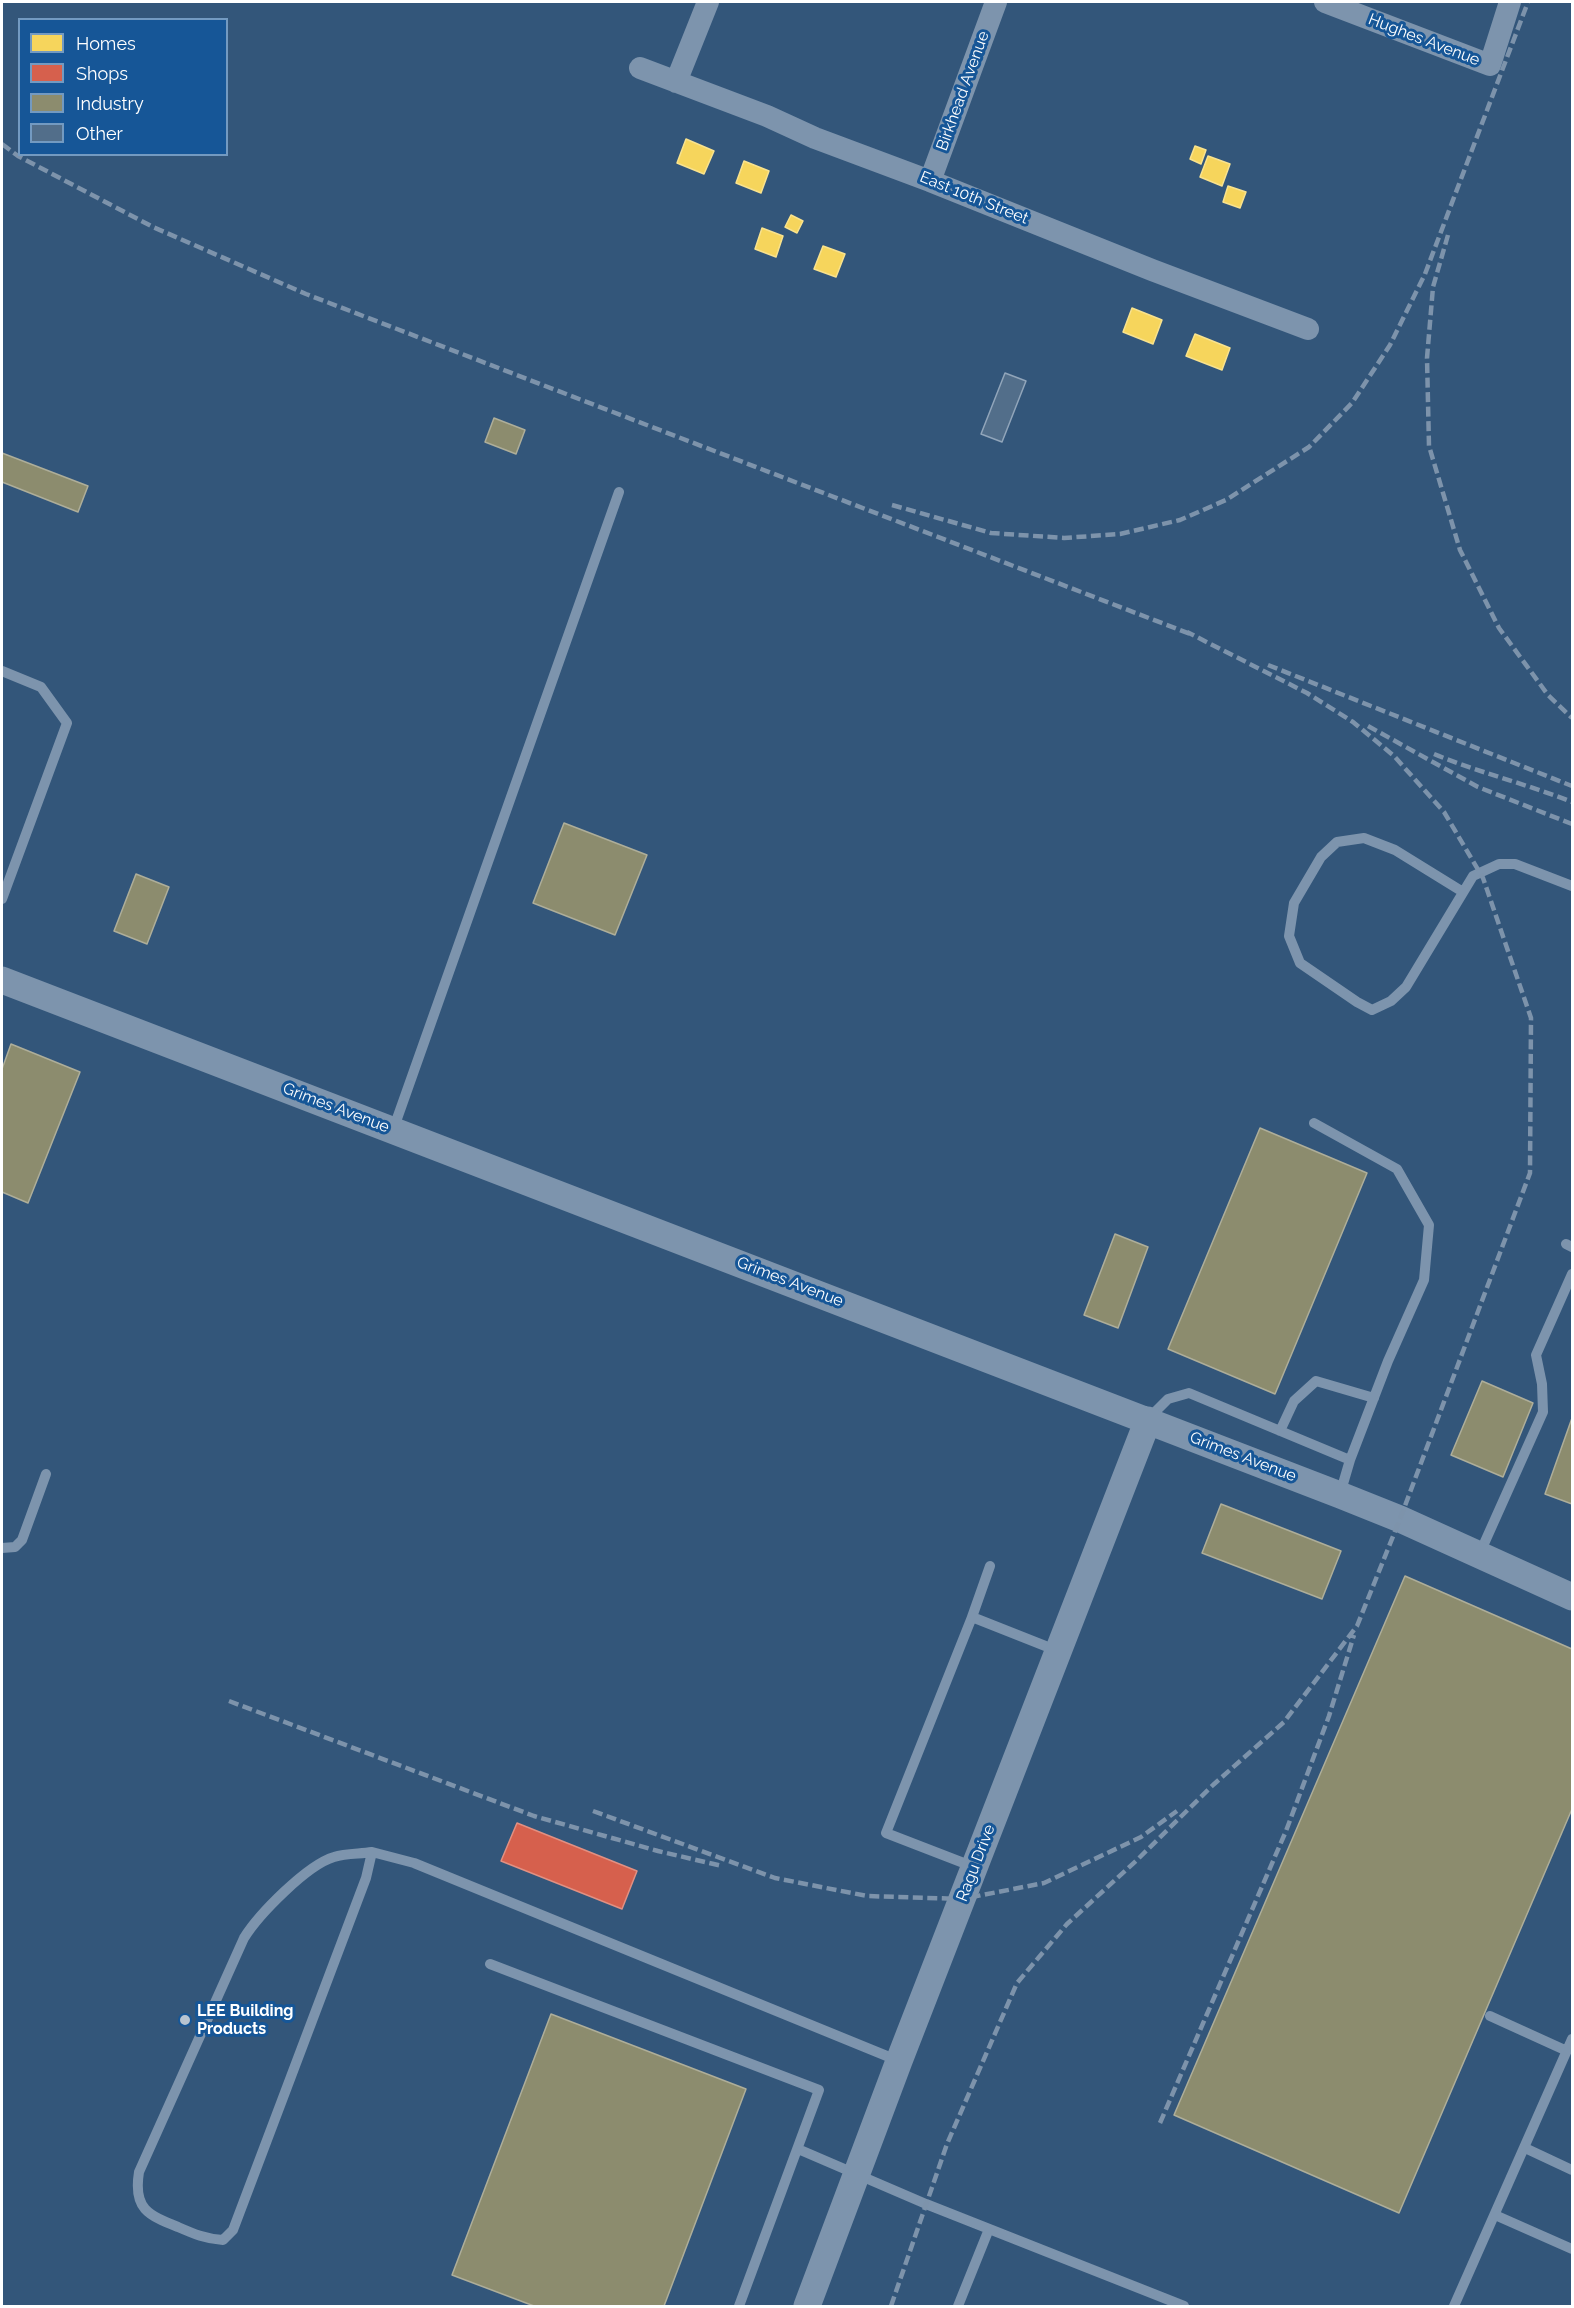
<!DOCTYPE html>
<html>
<head>
<meta charset="utf-8">
<style>
  body { margin:0 }
  #map { position:relative; width:1574px; height:2308px; overflow:hidden; background:#33567a; font-family:Raleway,sans-serif }
  canvas { display:block }
  .frame { position:absolute; inset:0; border:3px solid #fff; pointer-events:none }
  .legend { position:absolute; left:18px; top:18px; width:210px; height:138px; box-sizing:border-box; background:#165697; border:2px solid #739ac1; margin:0; padding:8px 10px; list-style:none; font-size:18px; color:#fff }
  .legend li { display:flex; align-items:center; gap:12px; height:30px }
  .legend b { width:30px; border:2px solid #739ac1 }
</style>
</head>
<body>
<div id="map">
<canvas width="1574" height="2308"></canvas>
<div class="frame"></div>
<ul class="legend">
<li><b style="height:16px;background:#f6d55c"></b>Homes</li>
<li><b style="height:16px;background:#d6604d"></b>Shops</li>
<li><b style="height:16px;background:#8c8c6e"></b>Industry</li>
<li><b style="height:16px;background:#526e8a"></b>Other</li>
</ul>
</div>
<script>
const context = document.querySelector('canvas').getContext('2d');
context.lineJoin = 'round';
function fillPath(path, color) {
  context.fillStyle = color;
  context.fill(path, 'evenodd');
}
function strokePath(path, color, width, dash) {
  context.strokeStyle = color;
  context.lineWidth = width;
  context.lineCap = dash ? 'butt' : 'round';
  context.setLineDash(dash || []);
  context.stroke(path);
}
function write(font, color, halo, rows, align = 'center') {
  context.font = font + ' Raleway,sans-serif';
  context.lineWidth = 6;
  context.setLineDash([]);
  context.textBaseline = 'middle';
  context.strokeStyle = halo;
  context.fillStyle = color;
  for (const [text, x, y, turn = 0] of rows) {
    context.save();
    context.translate(x, y);
    context.rotate((+turn || 0) * Math.PI / 180);
    context.textAlign = isNaN(turn) ? turn : align;
    if (halo) context.strokeText(text, 0, 0);
    context.fillText(text, 0, 0);
    context.restore();
  }
}
const homes = new Path2D(`
  M686,139l28,12 -10,23 -27,-11z
  M1195,146l11,4 -5,14 -11,-5z
  M1208,156l22,8 -8,22 -22,-9z
  M744,161l25,10 -8,22 -25,-10z
  M1228,186l18,6 -6,16 -17,-6z
  M791,215l12,6 -6,12 -12,-6z
  M762,228l21,8 -7,21 -21,-8z
  M823,246l22,8 -9,23 -22,-8z
  M1132,308l30,12 -9,24 -30,-12z
  M1195,334l35,14 -8,22 -36,-14z`);
const shops = new Path2D(`
  M517,1823l120,48 -15,38 -121,-48z`);
const industry = new Path2D(`
  M494,418l31,12 -9,24 -31,-12z
  M2,453l86,33 -10,26 -76,-30z
  M564,823l83,32 -32,80 -82,-32z
  M136,874l33,13 -22,57 -33,-13z
  M11,1044l69,28 -52,131 -26,-11v-123z
  M1260,1128l107,45 -92,221 -107,-45z
  M1115,1234l33,13 -30,81 -34,-13z
  M1482,1381l51,22 -30,74 -52,-22z
  M1572,1418v86l-27,-10z
  M1221,1504l120,47 -19,48 -120,-46z
  M1405,1576l167,73v160l-173,404 -225,-98z
  M551,2014l195,75 -82,217h-130l-82,-31z`);
const building = new Path2D(`
  M1005,373l21,8 -24,61 -21,-8z`);
const service = new Path2D(`
  M2,671l39,16 26,36 -65,176
  M1463,892l-68,-42 -31,-12 -27,4 -16,15 -27,46 -5,33 11,27 57,39 15,8 19,-9 15,-14 67,-111 26,-12h16l57,22
  M1314,1123l83,46 32,56 -5,55 -36,81 -38,99
  M393,1130l226,-638
  M1566,1244l6,3
  M1148,1419l20,-20 21,-6 161,67 -10,34
  M1280,1431l14,-30 22,-20 58,17
  M2,1548l13,-1 7,-7 24,-66
  M1479,1555l64,-143 -1,-28 -6,-29 36,-81
  M972,1617l18,-51
  M372,1852c-12,2 -26,1 -38,5 -27,8 -75,57 -90,81l-105,234c-6,37 9,43 39,55 16,7 28,12 45,13l10,-10 133,-352 6,-26 42,11 485,198
  M974,1867l-88,-34 86,-216 86,34
  M490,1964l329,126 -80,216
  M1490,2016l77,35
  M1525,2148l47,22
  M798,2149l128,55 258,102
  M1495,2215l77,34
  M958,2306l31,-77
  M1454,2306l118,-267`);
const minor = new Path2D(`
  M1325,2l165,63 20,-63
  M640,68l127,48 48,22 115,43 222,89 156,59
  M676,82l32,-80
  M930,181l66,-179`);
const tertiary = new Path2D(`
  M2,980l1338,515 60,24 172,78
  M807,2306l92,-245 249,-641`);
const rail = new Path2D(`
  M2,144l16,12 135,71 153,67 887,341
  M1448,235l-15,52 -6,71 2,88 31,104 39,78 49,67 24,23
  M892,505l99,28 73,5 56,-4 60,-14 46,-20 83,-53 43,-44 38,-58 35,-71 103,-272
  M1268,665l304,121
  M1368,726l110,61 94,37
  M1434,754c46,19 93,30 138,48
  M229,1701l305,115 124,35 64,15
  M593,1811l182,67 92,18 95,3 82,-16 97,-46 36,-26
  M1160,2123l126,-292 43,-115 25,-81
  M891,2306l56,-162 70,-161 50,-59 70,-64 76,-75 71,-63 73,-96 43,-107 130,-346 1,-155 -48,-140 -39,-66 -50,-56 -41,-34 -46,-29 -120,-61`);
const markers = [
  [185,2020,6,"#b8c4d0"]
];
const streetNames = [
  ["Hughes Avenue",1424,40,21],
  ["Birkhead Avenue",963,91,-70],
  ["East 10th Street",974,198,22],
  ["Grimes Avenue",336,1108,21],
  ["Grimes Avenue",790,1282,21],
  ["Grimes Avenue",1243,1457,21],
  ["Ragu Drive",976,1863,-69]
];
const poiNames = [
  ["LEE Building",197,2011],
  ["Products",197,2029]
];
fillPath(homes, '#f6d55c');
strokePath(homes, '#f9e28d', 1.5);
fillPath(shops, '#d6604d');
strokePath(shops, '#e29082', 1.5);
fillPath(industry, '#8c8c6e');
strokePath(industry, '#aeae9a', 1.5);
fillPath(building, '#526e8a');
strokePath(building, '#91a5ba', 1.5);
strokePath(service, '#7d94ad', 10);
strokePath(minor, '#7d94ad', 22);
strokePath(tertiary, '#7d94ad', 27);
strokePath(rail, '#7d93ab', 4.5, [10, 4.5]);
for (const [x, y, r, color] of markers) {
  const dot = new Path2D();
  dot.arc(x, y, r, 0, 2 * Math.PI);
  context.fillStyle = color;
  context.fill(dot);
  strokePath(dot, '#165697', 2);
}
write('16px', '#fff', '#165697', streetNames);
write('bold 16px', '#fff', '#165697', poiNames, 'left');
</script>
</body>
</html>
